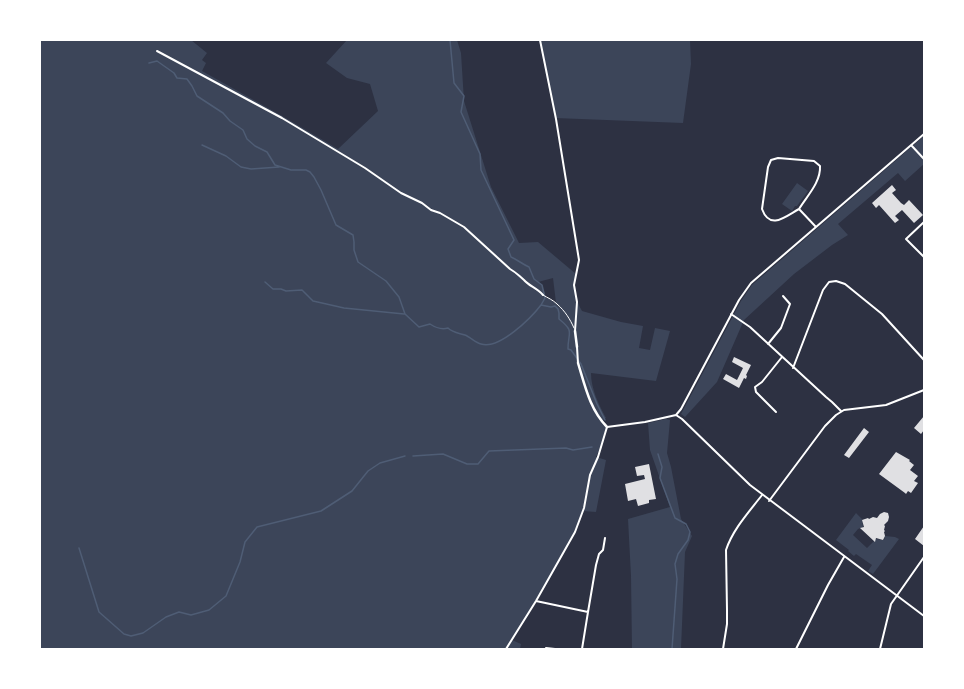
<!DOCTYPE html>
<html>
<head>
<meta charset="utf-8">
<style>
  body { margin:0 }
  #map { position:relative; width:964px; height:689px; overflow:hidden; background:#2d3142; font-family:"Times New Roman",serif }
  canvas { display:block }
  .frame { position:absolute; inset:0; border:41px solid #fff; pointer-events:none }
</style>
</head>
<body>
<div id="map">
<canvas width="964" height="689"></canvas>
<div class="frame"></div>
</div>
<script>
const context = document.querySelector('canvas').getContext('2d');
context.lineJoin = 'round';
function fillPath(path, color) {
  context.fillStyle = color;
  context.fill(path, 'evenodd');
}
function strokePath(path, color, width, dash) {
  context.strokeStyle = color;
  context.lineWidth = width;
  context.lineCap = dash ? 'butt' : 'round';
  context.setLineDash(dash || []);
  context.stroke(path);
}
const green = new Path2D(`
  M40,40h151l16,13 -5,7 4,3 -4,8 82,46 54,32 40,-38 -8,-27 -23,-6 -21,-15 21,-23h110l4,13 3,48 27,86 28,56 19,-1 38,32c-3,13 -1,25 6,37l39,11 22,4 -4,22 11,2 5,-22 15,3 -14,50 -65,-8c0,16 8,32 15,45l-3,2 4,7 -3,12 -8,18 10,3 -10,52 -13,-1c-17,46 -46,88 -71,129l9,4 -1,5h-480zM553,278l3,25 -10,-6 -4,-12 -4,-3z
  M539,40h151l1,24 -8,59 -128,-5z
  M924,136v28l-19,17 -7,-8 -60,51 10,11 -16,10 -38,29 -50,46 -27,62 -32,35 -4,-3 60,-113 11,-16z
  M797,183l11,8 -11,15h-2l-3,5 -10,-7z
  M666,419l4,1 -3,33 4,14 10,52 11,17 -7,16 -4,97h-49l-1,-73 -3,-57 42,-12 -20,-57 -2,-27z
  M856,513l6,6 1,8 -5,2 -5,6 14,13 9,-9 8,1 1,-4 10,1 4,2 -26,35 -5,-3 4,-6 -16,-11 -2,2 -6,-5 1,-1 -13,-10z`);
const stream = new Path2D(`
  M450,40l4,43 10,13 -3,16 19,42 1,16 33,70 -6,9 3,8c7,3 11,7 18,10l5,12 8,6 3,13 -4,7 10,2 4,-1 3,3 1,4v6c16,13 9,12 9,30l3,1 10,14 16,40 8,16
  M149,63l8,-2 17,12 3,5 10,1 5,7 5,10 26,17 7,8 13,9 4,9 8,7 12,6 8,13 16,5h15l4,2 4,5 7,13 15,35 17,10 1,7v8l4,12 28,19 13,16 6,17 14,13 11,-3c6,4 11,6 18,4 5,5 11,5 17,7 5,2 11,8 16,9 18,6 50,-26 60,-39
  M202,145l24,11 15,11 10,2 28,-2
  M265,282l8,7h8l5,2 16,-1 11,11 9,2 22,5 60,6
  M658,454l4,13 -2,11 15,40 11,6 4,8 -2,8 -10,14 -3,10 2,15 -5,70
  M413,456l30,-2 24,10h11l11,-13 77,-3 7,2 19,-3
  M79,548l20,64 25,22 7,2 12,-3 23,-16 13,-5 12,3 18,-5 17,-14 14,-34 5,-20 12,-15 64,-16 31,-20 16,-20 12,-8 25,-7`);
const building = new Path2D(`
  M892,185l4,5 -4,3 9,10 3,2 5,-5 14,15 -9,8 -12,-13 -7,6 4,4 -4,3 -16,-18 -3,3 -4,-5z
  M734,357l17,8 -5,10 1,1 -1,3 -2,-1 -5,10 -16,-9 3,-5 11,6 6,-12 -11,-6z
  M924,416v14l-3,4 -7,-6z
  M864,428l5,4 -20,26 -5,-3z
  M896,452l14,8 -1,1 5,4 -4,5 8,6 -4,5 4,2 -7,10 -3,-2 -2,3 -1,-1 -26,-19z
  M649,464l7,35 -7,1v3l-11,3 -2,-7 -8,2 -3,-17 20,-5 -1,-4 -7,1 -2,-9z
  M884,512l4,1 1,4 -1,4 -4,4 1,1 -1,4 1,1 -1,1 1,4 -2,4 -7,-2 -1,4 -15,-14 4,-1 -2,-7 6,-2 1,1 4,-2 4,1 3,-4z
  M924,526v20l-9,-7z`);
const service = new Path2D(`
  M543,295c5,3 10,5 14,9 8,7 13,15 17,24`);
const minor = new Path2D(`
  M540,40l16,79 23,141 -5,25 3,17 -2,29
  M157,51l125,67 83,50 36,25 21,10 9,7 9,3 24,14 46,42c7,4 8,6 14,11 5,6 13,8 19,15
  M911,145l13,14
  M799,209c-13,7 -29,22 -37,0l6,-42 3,-7 7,-2 36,3 6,5c1,16 -13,30 -21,43l17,18
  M924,222l-18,17 18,18
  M731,314l19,13 76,70 6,5 9,9
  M768,344l13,-16 9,-24 -7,-8
  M577,347l1,16
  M793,368l30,-78 6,-8 7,-1 9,3 37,30 42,46
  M776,412l-20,-20 -1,-5 7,-5 20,-25
  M676,415l5,-6 58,-109 12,-17 173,-149
  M769,501l56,-75 11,-11 8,-5 42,-5 38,-15
  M536,601l52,11 -6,37
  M588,612l8,-47 3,-11 4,-4 2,-12
  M546,648l9,1
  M506,649l30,-48 39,-69 9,-24 6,-33 8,-18 9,-30 38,-5 31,-7 6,4 68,66 174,131
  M723,649l4,-25v-14l-1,-60c7,-21 23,-38 36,-55
  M796,649l32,-64 16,-28
  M880,649l11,-45 33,-47`);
const tertiary = new Path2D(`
  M575,331l2,16
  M578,363c7,23 12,47 29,64`);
fillPath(green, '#3c4559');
strokePath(stream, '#4f5d75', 1.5);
fillPath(building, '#e0e0e3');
strokePath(service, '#fff', 1);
strokePath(minor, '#fff', 2);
strokePath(tertiary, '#fff', 2.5);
</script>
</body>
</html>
